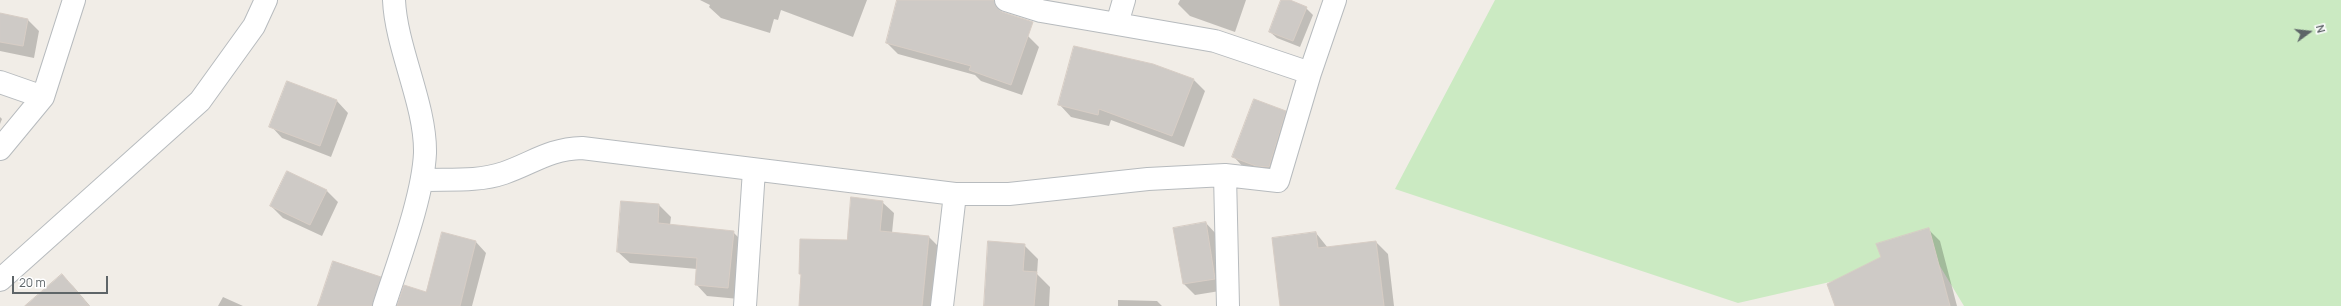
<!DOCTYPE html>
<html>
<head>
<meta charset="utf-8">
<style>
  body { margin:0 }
  #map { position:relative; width:2341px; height:306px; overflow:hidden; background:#f1ede7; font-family:Manrope,sans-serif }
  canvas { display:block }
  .north { position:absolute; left:2289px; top:12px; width:40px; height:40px; -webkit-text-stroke:3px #fff; paint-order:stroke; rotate:75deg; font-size:11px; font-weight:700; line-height:16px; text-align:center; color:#5e6568 }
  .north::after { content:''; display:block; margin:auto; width:14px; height:18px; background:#5e6568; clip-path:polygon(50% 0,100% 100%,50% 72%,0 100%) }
  .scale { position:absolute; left:12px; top:276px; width:96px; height:18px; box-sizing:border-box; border:2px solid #5e6568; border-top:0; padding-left:5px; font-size:12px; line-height:14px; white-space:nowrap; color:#5e6568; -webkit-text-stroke:3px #fff; paint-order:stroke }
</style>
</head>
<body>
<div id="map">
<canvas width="2341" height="306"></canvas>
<div class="north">N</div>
<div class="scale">20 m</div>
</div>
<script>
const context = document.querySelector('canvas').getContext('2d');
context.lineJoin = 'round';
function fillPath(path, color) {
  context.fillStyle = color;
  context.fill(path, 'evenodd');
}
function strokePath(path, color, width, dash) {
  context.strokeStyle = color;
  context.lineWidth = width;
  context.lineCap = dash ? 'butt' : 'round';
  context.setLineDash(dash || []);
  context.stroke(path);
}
const green = new Path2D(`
  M1495,0h846v306h-377l-29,-48 -197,45 -343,-114z`);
const shadow = new Path2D(`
  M700,0h167l-14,37 -72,-27 -3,10 -4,-1 -4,14 -49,-15 -12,-11 1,-2z
  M898,0h43l87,36 11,11 -17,48 -41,-14 -6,-6 -77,-21 -11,-11z
  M1180,0h66l-11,32 -45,-16 -12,-12z
  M1282,0l24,8 7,7 -13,32 -23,-9 -7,-6z
  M0,14l28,6 11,11 -5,27 -34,-7z
  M1193,79l12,12 -21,56 -73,-27 -2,6 -38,-9 -11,-12z
  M288,82l49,19 11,12 -17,44 -49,-19 -11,-12z
  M1285,112l12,12 -16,55 -36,-10 -11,-12z
  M0,117l2,2 -2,5z
  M288,172l39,19 11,11 -16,34 -39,-18 -12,-12z
  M882,202l12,11 -2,20 37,4 11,11 -1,58h-139l2,-31 -2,-1 48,-33z
  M659,205l12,12 -1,8 63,7 12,12 -6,55 -32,-3 -11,-12 1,-15 -67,-6 -12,-11z
  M1206,223l11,12 9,55 -31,5 -11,-11z
  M1928,229l12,12 17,65h-121l46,-49z
  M1316,233l12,15 48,-6 12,12 6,52h-113z
  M443,234l33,8 10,11 -14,53h-74l29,-13z
  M1024,245l14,14 -1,15 13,13 -1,19h-64z
  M62,276l11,10 17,20h-44z
  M380,278l10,10 -5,18h-68l1,-2z
  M223,297l20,9h-25z
  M1118,300l39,1 5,5h-44z`);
const building = new Path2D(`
  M897,0h97l3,8 5,4 31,10 -22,63 -42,-15 2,-4 -85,-23z
  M1281,0h9l17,7 -14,34 -24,-9z
  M0,13l28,6 -5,27 -23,-4z
  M1074,46l79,18 41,15 -22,57 -73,-27 -1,6 -40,-10z
  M287,81l50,19 -17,46 -51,-19z
  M1254,99l32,12 -17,56 -13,-1 -24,-9z
  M287,171l40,19 -17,35 -40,-19z
  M851,197l32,4 -3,30 49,5 -7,70h-123l2,-32h-2l1,-35 47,1z
  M621,201l38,3 -1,19 76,8 -6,57 -33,-3 2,-27 -80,-6z
  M1206,222l9,57 -32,5 -10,-56z
  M1929,228l21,78h-115l-8,-22 54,-27 -5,-13z
  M442,232l34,9 -16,65h-63l7,-21 22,7z
  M1316,232l2,16 58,-7 8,65h-104l-8,-68z
  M988,241l37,3 -2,27 14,1 -3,34h-50z
  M333,261l48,16 -9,29h-54z
  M62,274l27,32h-64z`);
const minor = new Path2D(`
  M1006,0l35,11 76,13 7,-24
  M1117,24l98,17 95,32 25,-73
  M0,82l43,15
  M0,149l43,-52 31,-97
  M1225,175l3,131
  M422,180c27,-1 56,2 82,-7 29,-10 45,-24 78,-25l373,46h54l139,-15 77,-4 53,6 32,-108
  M0,280l200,-179 54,-75 12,-26
  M384,306c14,-44 39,-109 41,-153 1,-48 -29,-105 -31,-153
  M745,306l9,-136
  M942,306l13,-112`);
fillPath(green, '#cbeac2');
fillPath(shadow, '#0003');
fillPath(building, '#cecac6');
strokePath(building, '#d7cdc5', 1);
strokePath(minor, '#b7bbbe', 24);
strokePath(minor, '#fff', 22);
</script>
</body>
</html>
